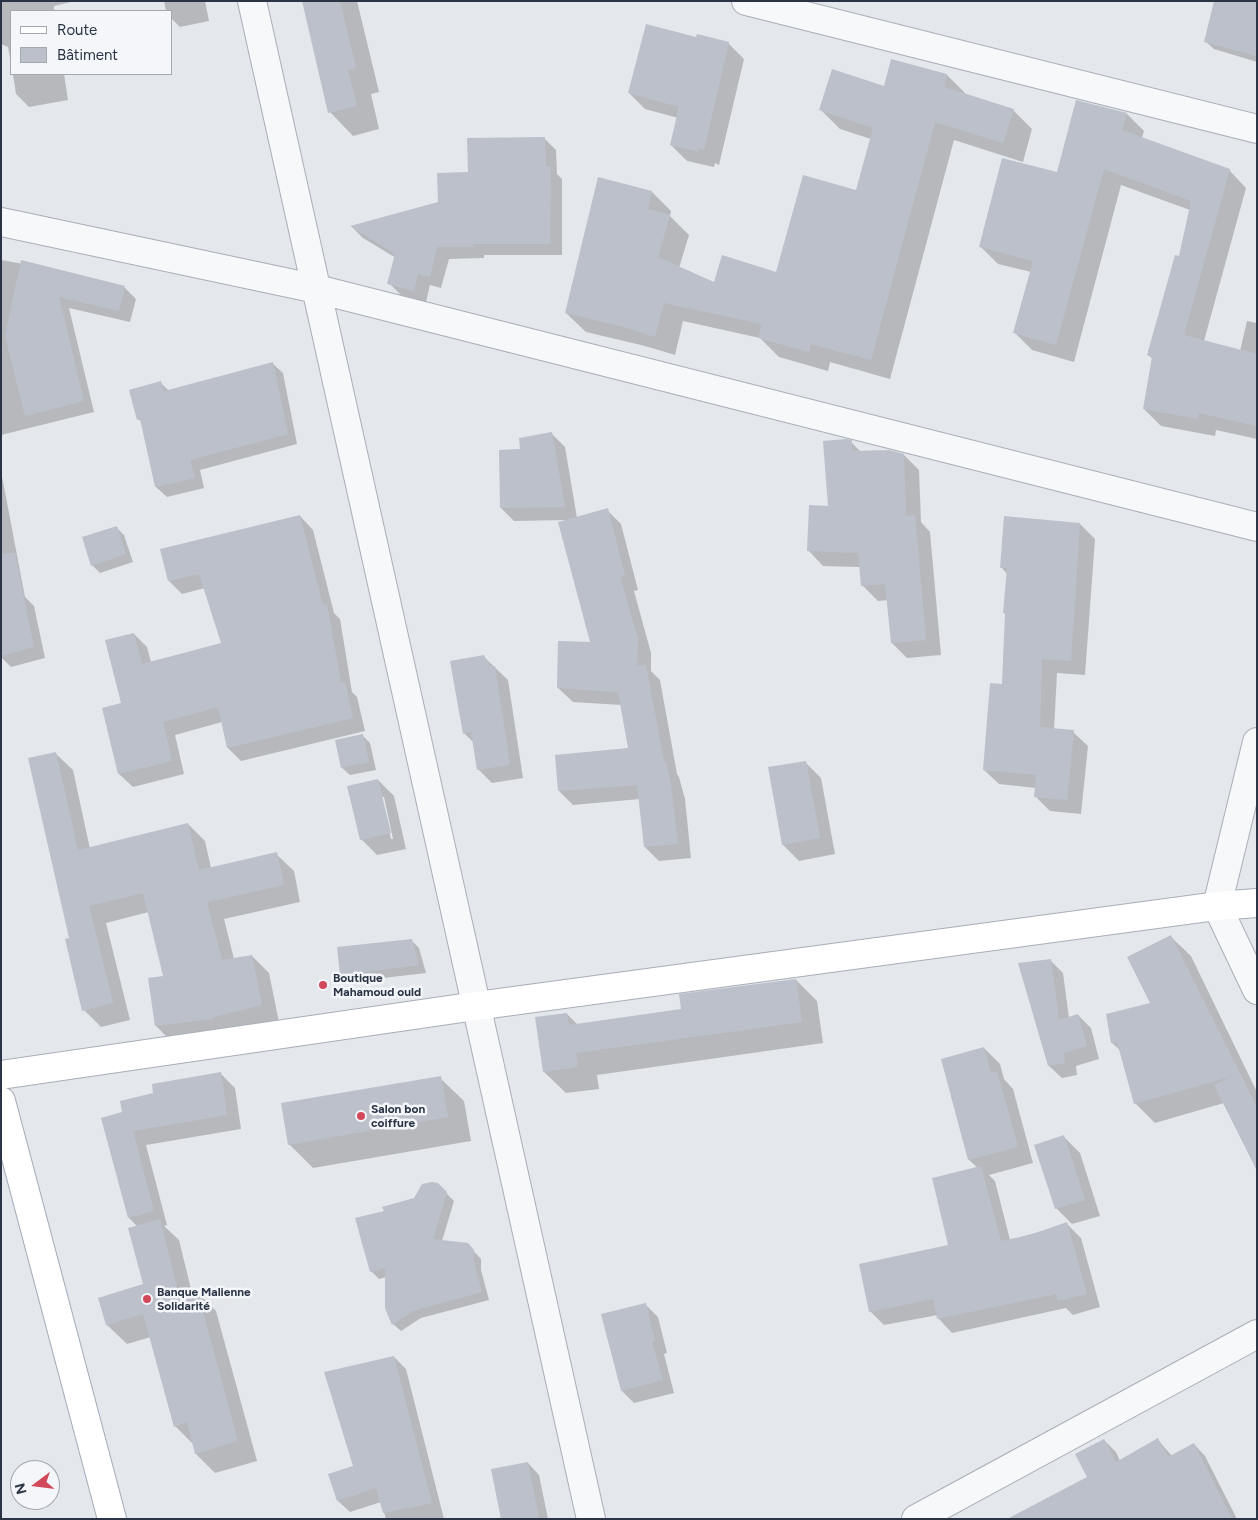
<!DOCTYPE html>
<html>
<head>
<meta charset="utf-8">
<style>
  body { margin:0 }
  #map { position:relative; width:1258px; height:1520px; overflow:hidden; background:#e4e7ec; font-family:Figtree,sans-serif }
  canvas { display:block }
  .frame { position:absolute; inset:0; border:2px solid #2b3445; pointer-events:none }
  .legend { position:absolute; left:10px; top:10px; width:162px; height:65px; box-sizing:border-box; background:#f4f6f9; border:1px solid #a4a8b1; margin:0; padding:6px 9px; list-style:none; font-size:15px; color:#2b3445 }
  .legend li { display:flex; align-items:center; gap:10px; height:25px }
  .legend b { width:25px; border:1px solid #a4a8b1 }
  .north { position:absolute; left:10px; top:1460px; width:50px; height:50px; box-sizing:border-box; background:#f4f6f9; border:1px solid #a4a8b1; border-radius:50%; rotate:255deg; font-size:14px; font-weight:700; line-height:20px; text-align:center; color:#2b3445 }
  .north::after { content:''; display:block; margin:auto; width:18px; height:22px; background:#d1495b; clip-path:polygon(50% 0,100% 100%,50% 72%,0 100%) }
</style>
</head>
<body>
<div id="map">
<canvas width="1258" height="1520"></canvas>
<div class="frame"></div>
<ul class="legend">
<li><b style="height:6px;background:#fff"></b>Route</li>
<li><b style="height:14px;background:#bbc0ca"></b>Bâtiment</li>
</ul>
<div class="north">N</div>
</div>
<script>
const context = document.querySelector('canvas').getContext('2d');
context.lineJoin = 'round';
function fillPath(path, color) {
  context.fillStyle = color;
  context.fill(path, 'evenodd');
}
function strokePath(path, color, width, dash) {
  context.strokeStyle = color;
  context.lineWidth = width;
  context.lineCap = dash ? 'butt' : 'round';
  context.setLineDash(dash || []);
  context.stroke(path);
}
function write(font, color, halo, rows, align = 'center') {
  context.font = font + ' Figtree,sans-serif';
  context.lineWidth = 5;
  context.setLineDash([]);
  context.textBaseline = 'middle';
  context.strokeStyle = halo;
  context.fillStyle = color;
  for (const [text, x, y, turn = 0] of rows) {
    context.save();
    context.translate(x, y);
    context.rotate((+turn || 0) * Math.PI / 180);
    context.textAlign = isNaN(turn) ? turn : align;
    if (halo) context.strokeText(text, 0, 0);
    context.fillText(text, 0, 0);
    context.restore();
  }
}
const shadow = new Path2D(`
  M1,1h74l-21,5v5h-43v53l-3,-17 -7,-3z
  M164,1h41l4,20 -29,6 -9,-9v-7h-5z
  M303,1h54l22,91 -8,2 8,35 -26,7 -23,-24z
  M1257,1v61l-43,-13 -8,-7z
  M697,39l31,4 16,16 -25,106 -4,-2 -1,4 -27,-6 -16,-16 7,-27 -33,-9 -16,-16z
  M892,60l55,15 19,19 47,16 19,19 -9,33 -69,-22 -64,239 -60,-17 -2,9 -49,-14 -19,-19 -77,-17 -8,34 -30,-9 -59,-14 -20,-19 86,-121 19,19 -1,5 19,19 -10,33 36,16 62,-10 80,-83 14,-52 -31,-10 -19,-19 64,-22z
  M13,74h51l4,26 -39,7 -13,-13z
  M1127,114l17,17 -2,7 87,32 17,18 -42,153 36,10 7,-30 10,2v116l-41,-9 -1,6 -54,-10 -17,-17 9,-50 -5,-4 31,-98 11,-47 -69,-25 -47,177 -42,-12 -17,-17 16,-61 -33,-8 -18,-18 77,-73z
  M544,138l12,12 1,24 5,5v76h-78v3l-35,1 -8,29 -11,-3 -4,17 -25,-7 -12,-12 7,-25 -33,-20 -11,-11 88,-24z
  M1,260l62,11 62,17 11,11 -6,23 -61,-14 25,104 -93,23z
  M272,363l11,10 14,71 -97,26 4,18 -37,9 -11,-10 -14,-65 -4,-3 23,-36 8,8z
  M552,434l13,13 12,71 30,-8 14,14 17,66 -4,1 17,62v18l9,9 17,94 2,3 6,22 6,59 -32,3 -14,-14 -5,-48 -67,6 -14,-14 70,-41 -8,-45 -48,-3 -15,-14 34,-45 -26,-123 -52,1 -13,-13 21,-57z
  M851,442l10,10 43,3 15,15 2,52 9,10 11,123 -34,3 -15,-15 -4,-43 -10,1 -16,-16 -2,-18 -37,-1 -15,-16 21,-43z
  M1,471l24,126 9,9 11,52 -34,9 -10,-10z
  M300,516l13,14 21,83 6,6 12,73 5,5 8,34 -124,30 -13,-13 -6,-26 -47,13 9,39 -51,13 -14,-13 -16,-65 19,-5 12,-70 13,13 4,15 71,-18 -17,-56 -23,6 -13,-13z
  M1006,518l74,6 15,15 -10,136 -28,-2 -3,57 19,2 15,14 -7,68 -31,-3 -15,-15 1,-8 -37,-4 -15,-14 19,-85 3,-70 -2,-2 3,-39 -6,-7z
  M116,527l8,8 9,27 -33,11 -8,-8z
  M483,656l25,24 15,98 -31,5 -14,-14 -4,-26 -10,-10z
  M362,735l8,8 6,27 -26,5 -8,-7z
  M55,753l18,17 17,79 98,-25 17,17 6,27 65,-14 18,17 6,31 -76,17 10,40 18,-3 17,17 10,49 -106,21 -17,-17 9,-49 -16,-65 -43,11 24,97 -29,7 -17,-17 -14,-71z
  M805,762l16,16 14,76 -36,7 -16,-16 -14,-77z
  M378,780l16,16 12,53 -29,6 -16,-16zM381,797h3l9,42h-2z
  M1171,937l20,19 66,136v77l-33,-66 -69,20 -20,-20 -14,-52 -9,-8 40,-40z
  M411,940l8,8 7,25 -77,9 -8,-8z
  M1050,960l13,13 6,45 9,-3 13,13 8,31 -23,7 1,9 -15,3 -13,-12z
  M796,980l21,21 6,42 -226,32 2,14 -33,4 -22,-21 -7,-54 30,-4 11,11 104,-14z
  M984,1048l16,16 4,15 9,10 20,74 -44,12 6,6 15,59 57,-16 14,14 19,69 -27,8 -7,-7 -114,25 -13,-14 -1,-4 -54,10 -14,-14 80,-65 28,-78 -9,-8z
  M221,1074l14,14 6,41 -95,16 21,80 -3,1 15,14 13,53 4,-2 20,20 41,150 -42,12 -19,-19 -2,-9 -19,-19 -24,-89 -24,7 -20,-19 38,-40 -7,-58 -9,-9 -5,-105z
  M440,1078l24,23 7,40 -158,27 -24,-24z
  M1064,1137l16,16 20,63 -28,8 -16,-16z
  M437,1184l17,17 -12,40 26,4 13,14v11l8,30 -68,18 -20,13 -8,-7 -7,-47 -7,2 -8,-8 14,-59 30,-13z
  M645,1304l13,13 9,36 -3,1 10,39 -40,10 -12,-12 -19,-76z
  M394,1357l12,12 38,150h-58l-5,-17 -31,10 -12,-11 -8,-26 24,-8z
  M1104,1440l12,12 4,9 38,-21 14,16 22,-12 11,12 32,63h-208l59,-42z
  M528,1463l11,12 9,44h-46z`);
const building = new Path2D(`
  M302,1h38l16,67 -8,2 9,36 -29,7z
  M1214,1h43v55l-53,-14z
  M646,24l50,13 1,-3 32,8 -25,108 -5,-2v4l-29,-7 9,-38 -51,-14z
  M891,59l56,15 -3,13 70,22 -11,34 -68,-21 -64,238 -60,-16 -2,8 -51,-14 4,-14 -98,-21 -9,34 -31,-10 -59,-14 33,-136 54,14 -4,18 22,6 -12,42 56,25 8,-27 54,17 27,-97 53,15 17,-62 -54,-18 13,-41 52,17z
  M1076,100l51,13 -5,17 108,39 -46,166 73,19v72l-58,-13 -1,6 -55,-10 9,-52 -5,-2 28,-100 4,1 12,-55 -87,-32 -48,176 -43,-12 20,-72 -54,-14 23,-89 55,14z
  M545,137l1,29h5l-1,78h-77v3h-36l-7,30 -12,-3 -4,17 -27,-7 8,-30 -45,-28 88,-24 -1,-29 31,-1 -1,-34z
  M21,260l104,26 -6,25 -60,-14 25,104 -59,15 -20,-80z
  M273,362l15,72 -98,26 5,18 -40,9 -15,-68 -3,1 -8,-30 32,-9 3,10z
  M552,432l13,75 -65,1 -1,-58 21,-1 -1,-11z
  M846,439l6,1v11l37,-1 15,4 2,62 9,-1 11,125 -35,3 -6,-59 -24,2 -3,-33 -51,-2 2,-46 19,1 -5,-65z
  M608,508l17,68 -5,1 18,61 -1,28 9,-1 18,97h2l5,22 7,60 -34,3 -7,-62 -79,6 -3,-36 73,-7 -10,-56 -61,-4 1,-47 32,1 -32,-120z
  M300,515l23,90 4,-1 14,79 4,-1 8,36 -126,30 -9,-41 -55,15 9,39 -54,13 -16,-66 19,-5 -16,-63 29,-7 8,31 79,-21 -22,-69 -31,7 -8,-32z
  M1004,516l76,7 -9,138 -29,-2 -2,68 34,3 -7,70 -33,-3 2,-22 -53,-5 7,-87 12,1 3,-71h-2l4,-45h-7z
  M117,526l9,28 -35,12 -9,-29z
  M15,553l19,94 -33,9v-102z
  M484,655l6,11h5l15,99 -33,5 -6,-38 -8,2 -13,-73z
  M363,734l6,28 -28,6 -6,-28z
  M56,752l22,98 110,-27 11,47 78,-18 7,33 -77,17 15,58 30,-5 10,50 -49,12v2l-58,7 -7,-48 15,-2 -20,-83 -54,13 24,97 -31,8 -17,-72 4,-1 -41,-180z
  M806,761l14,77 -38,7 -14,-78z
  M378,779l13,54 -31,7 -13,-54z
  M1171,935l86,172v64l-43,-86 19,-9 -99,28 -17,-62 -6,1 -5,-29 44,-11 -23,-46z
  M412,939l7,26 -79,10 -3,-28z
  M1051,959l8,61 19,-6 9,32 -23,7 1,10 -17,3 -30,-103z
  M796,979l6,43 -226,31 2,14 -35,5 -8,-55 32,-4 2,12 112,-16 -2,-15z
  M984,1047l7,26 6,-2 21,76 -50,13 -27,-101z
  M221,1072l6,43 -94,16 21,80 -26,7 -27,-100 21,-6 -2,-11 33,-8 -1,-9z
  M441,1076l7,41 -160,28 -7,-42z
  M1064,1135l21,65 -30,9 -21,-64z
  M981,1166l20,75 29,-6 37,-13 20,72 -29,7 -2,-7 -119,25 -4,-20 -64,13 -10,-48 89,-19 -16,-67z
  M432,1182l6,1 9,9 -14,47 35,4 6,7v12l8,30 -69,19 -21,14 -7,-17v-40l-15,4 -15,-54 29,-7 -2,-4 32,-9 8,-14z
  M160,1219l19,76 18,-5 41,151 -43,13 -8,-32 -13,5 -31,-113 -37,11 -8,-27 45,-14 -15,-56z
  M646,1303l9,38 -3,1 11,38 -42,11 -20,-77z
  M394,1356l38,147 -49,10 -7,-25 -39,13 -9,-27 25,-8 -29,-94z
  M1158,1438l10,19 26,-14 38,76h-225l80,-42 -12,-23 29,-15 12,23z
  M528,1462l11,57h-38l-10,-50z`);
const minor = new Path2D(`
  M252,1l339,1518
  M746,1l511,128
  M1,222l316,67 940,238
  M1257,742l-40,164 40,84
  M916,1519l341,-185`);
const secondary = new Path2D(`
  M1,1075l475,-69 741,-100 40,-3`);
const primary = new Path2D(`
  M1,1101l111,418`);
const markers = [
  [323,985,5,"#d1495b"],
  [361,1116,5,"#d1495b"],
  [147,1299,5,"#d1495b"]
];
const poiNames = [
  ["Boutique",333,978],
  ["Mahamoud ould",333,992],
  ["Salon bon",371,1109],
  ["coiffure",371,1123],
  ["Banque Malienne",157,1292],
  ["Solidarité",157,1306]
];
fillPath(shadow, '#0003');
fillPath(building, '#bbc0ca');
strokePath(minor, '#a9aeb7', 30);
strokePath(secondary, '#a9aeb7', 30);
strokePath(primary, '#a3abb8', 30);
strokePath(minor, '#f7f8fa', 28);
strokePath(secondary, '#fff', 28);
strokePath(primary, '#fff', 28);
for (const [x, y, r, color] of markers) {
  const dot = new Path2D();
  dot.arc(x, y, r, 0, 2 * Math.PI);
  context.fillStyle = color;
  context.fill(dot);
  strokePath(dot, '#f4f6f9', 2);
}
write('bold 12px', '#2b3445', '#f4f6f9', poiNames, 'left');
</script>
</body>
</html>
